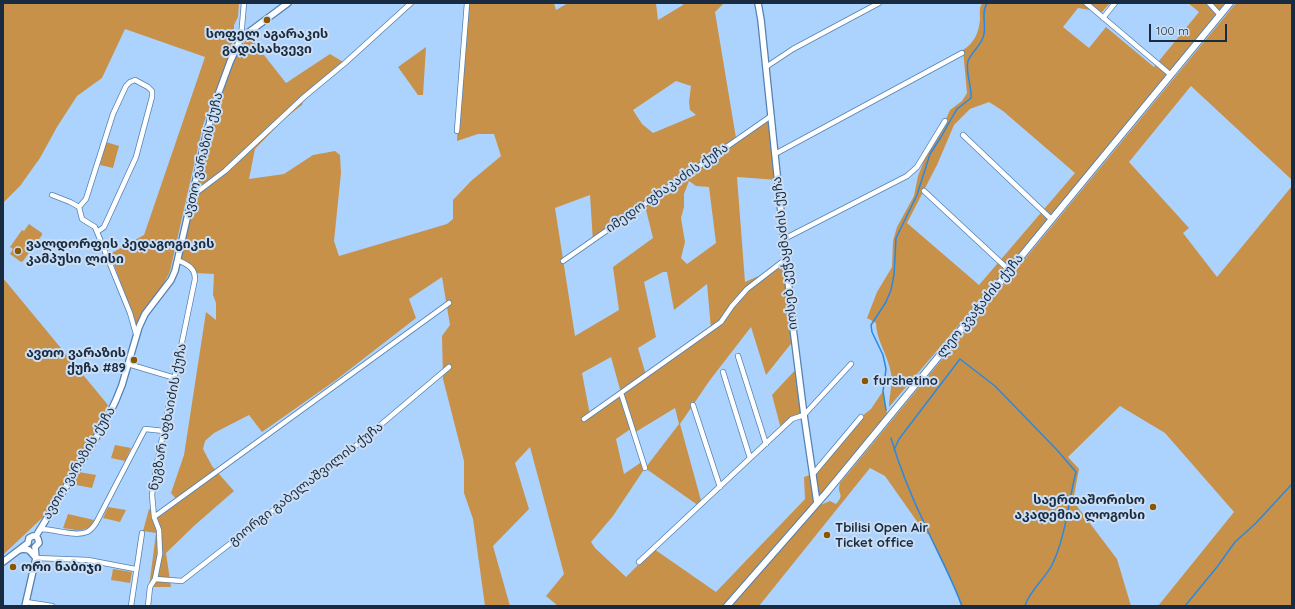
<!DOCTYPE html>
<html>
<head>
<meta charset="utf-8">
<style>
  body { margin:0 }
  #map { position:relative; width:1295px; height:609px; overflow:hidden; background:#acd3fe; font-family:Quicksand,sans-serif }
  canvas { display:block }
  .frame { position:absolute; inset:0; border:4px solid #182b40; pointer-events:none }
  .scale { position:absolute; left:1149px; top:24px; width:78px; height:18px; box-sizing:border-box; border:2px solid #182b40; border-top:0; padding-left:5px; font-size:12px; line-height:14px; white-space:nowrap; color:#182b40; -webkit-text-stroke:3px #cbdef4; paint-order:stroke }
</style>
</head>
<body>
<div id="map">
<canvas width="1295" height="609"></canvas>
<div class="frame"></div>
<div class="scale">100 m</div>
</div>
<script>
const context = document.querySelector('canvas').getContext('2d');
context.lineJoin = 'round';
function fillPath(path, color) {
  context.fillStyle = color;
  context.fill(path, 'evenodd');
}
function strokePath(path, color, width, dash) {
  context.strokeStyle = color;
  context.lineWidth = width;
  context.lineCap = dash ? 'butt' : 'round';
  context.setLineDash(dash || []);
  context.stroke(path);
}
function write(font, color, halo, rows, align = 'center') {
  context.font = font + ' Quicksand,"Noto Sans Georgian",sans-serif';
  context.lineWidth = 4;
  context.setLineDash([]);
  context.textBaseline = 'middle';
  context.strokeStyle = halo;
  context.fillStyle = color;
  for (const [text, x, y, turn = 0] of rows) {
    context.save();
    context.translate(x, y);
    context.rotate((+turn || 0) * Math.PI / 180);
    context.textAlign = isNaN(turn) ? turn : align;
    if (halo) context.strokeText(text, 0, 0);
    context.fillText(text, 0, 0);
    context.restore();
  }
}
const green = new Path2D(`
  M3,3h236l-1,14 -4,8v12l-7,24 -24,64 -33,146c-8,20 -24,31 -32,53h-2l-26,-70 34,-19 61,-178 -80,-28 -23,49 -25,18 -20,31 -17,31 -20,28 -17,17z
  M469,3h85l2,7 12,-7h88l2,17 25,-15 -1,-2h42l-9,9 21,126 35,-22 7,64 -41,-3 8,105 41,-18 8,76 -28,35 -15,-48 -41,53 -30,44 22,80 -3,2 -54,-38 -32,48 -22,26 4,6 31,29 28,-28 62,43 89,-93 -1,-22 9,-3 48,-57 10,-8 12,-18 5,28 -161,187h-169l-12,-10 18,-22 -34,-127 -15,16 14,46 -36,37 17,60h-25l-12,-87 -9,-26v-32l-21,-82 -1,-43 8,-11 -8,-48 -33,22 7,19 -80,62 -74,52 -13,-17 -35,18 -9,8 -2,8 9,17 22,25 -39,34 -29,28 5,34h-22l7,-54 -13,-2 6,-22 8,2 5,4 15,-15 -6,-7 13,-38 22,-143 10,8v-17l-3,-8 1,-21 -19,-1 -17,-13 27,-120 25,-78 19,-26 37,47 44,-29 15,9 -41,34 -2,8 -17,13 -30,31 -6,30 35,-5 29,-19 22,-4 5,4 1,18 -7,68 5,15 108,-32 6,-5v-19l18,-19 30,-25 -7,-22h-16l-21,7 1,-36zM676,81l15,5 -2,16 1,8 6,5 -43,18 -11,-9 -9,-14zM689,181l7,5 13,1 7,56 -29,21 -6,-6 4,-16 -4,-24 3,-11v-13zM590,195l3,47 52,-36 8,32 -40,29 6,43 -44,26 -20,-128zM663,272h4l7,38 33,-26 4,45 -65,46 -8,-27 18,-11 -12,-55zM611,357l10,36 -31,22 -8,-42zM675,408l4,16 -33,43 -3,-6 -19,13 -8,-35 16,-11 2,5z
  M982,3h128l-8,9 -24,-4 -15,19 26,21 17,-21 48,40 45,-55 -11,-9h37l-175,215 -161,189c0,-10 4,-24 2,-34 -3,-18 -15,-33 -15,-50l-9,-5 10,-26 15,-25 1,-26 4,-14 17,-31 4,-20 9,-23 18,-32 5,-11 12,-9 5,-8 -4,-43c11,-7 16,-17 17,-31 0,-6 -1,-11 2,-16zM989,102l14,9 72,62 -96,112 -72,-62 30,-58 17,-40 16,-16z
  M1236,3h56v177l-101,-94 -62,76 60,66 -6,5 34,44 75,-91v420h-134l76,-94 -69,-79 -45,-27 -52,51 11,12 -6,32 44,58 14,47h-170l-6,-17 -26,-54 -6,-5 -38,-54 -15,-8 -111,138h-28l36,-43 53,-58 10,-4 6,3c10,-11 0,-9 4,-21z
  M426,47l-3,48h-5l-20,-28z
  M106,142l13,4 -6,22 -13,-3z
  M29,224l13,9v2l-19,26 -2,1 -11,-8 3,-5 -3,-2 12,-17 2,1z
  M3,278l105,127 -15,32 -29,47 -22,34 -39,37z
  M798,367l6,48 -12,4 -11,10 -9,-34z
  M115,445l16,3 -6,13 -14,-3z
  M79,472l17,3 -4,13 -21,-4z
  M108,507l18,3 -6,12 -17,-4z
  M68,514l26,6c-7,14 -17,10 -31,8z
  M113,569l19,3 -2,11 -19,-3z`);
const stream = new Path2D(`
  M886,410l-3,-19 3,-22 -3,-14 -11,-23 -1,-7 15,-23 5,-12 3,-15 2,-37 21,-43 13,-41 11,-17 13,-23 3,-5 14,-11c1,-12 -6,-26 -3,-37 4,-10 15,-17 16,-27 2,-11 -3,-21 3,-31
  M891,438c9,31 21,60 35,89 12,26 26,52 36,79
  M894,450l5,-11 61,-80 35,27 62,64 19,22c-8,31 -10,64 -24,93 -8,15 -22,25 -27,41
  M1185,606l32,-39 18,-25 21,-19 36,-39`);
const minor = new Path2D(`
  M1086,3l85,72
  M1209,3l11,12
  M1103,18l12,-15
  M241,38l3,-35
  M766,67l27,-18 86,-46
  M457,131l10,-128
  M963,135l88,84
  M775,154l187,-101
  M924,191l86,80
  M52,195l18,7 9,5 3,12 13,8 35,86 6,21
  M192,196l33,-25 79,-74 41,-34 66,-60
  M79,207l7,-8 27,-85 13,-28 4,-4 5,-2 13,7 4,4v6l-16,60 -32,70 -7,5
  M784,239l123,-63 10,-9 28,-46
  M563,261l208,-145
  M738,356l28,88
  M128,364l47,14
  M723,372l27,86
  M621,393l24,75
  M693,405l27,82
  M584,419l137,-97 11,-16 15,-17 39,-30
  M813,474l48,-57
  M154,517l295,-214
  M40,529c14,0 35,8 47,3 4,-2 7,-6 9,-9l49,-94 19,2
  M36,558l52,2 47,9
  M639,562l153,-143 12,-4 47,-51
  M155,579l27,2 170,-132 97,-82
  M26,602l26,4
  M131,606l11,-73
  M148,606l2,-19 5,-8 5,-25 -1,-24 -5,-13 -2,-22 4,-27 39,-189c0,-12 -8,-14 -17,-19`);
const tertiary = new Path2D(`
  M758,3l3,17 32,308 11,87 13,88
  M36,536l69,-113 11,-23 6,-15 17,-58 6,-13 26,-34 4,-9 30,-131 10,-37 15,-41 11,-24 47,-35
  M28,543l1,-5 4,-2h3
  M35,547l4,-4 -1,-4 -2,-3
  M19,550l4,-1 6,1 7,8
  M3,562l25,-19
  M25,606l11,-48 -1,-11`);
const secondary = new Path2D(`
  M727,606l100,-114 403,-489`);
const markers = [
  [267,20,4,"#895700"],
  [18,251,4,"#895700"],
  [134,360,4,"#895700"],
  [865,381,4,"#895700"],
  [1153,507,4,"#895700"],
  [827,535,4,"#895700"],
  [13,567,4,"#895700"]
];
const poiNames = [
  ["სოფელ აგარაკის",267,34,"center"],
  ["გადასახვევი",267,49,"center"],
  ["ვალდორფის პედაგოგიკის",26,244],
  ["კამპუსი ლისი",26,259],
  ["ავთო ვარაზის",126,353,"right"],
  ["ქუჩა #89",126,368,"right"],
  ["furshetino",873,381],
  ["საერთაშორისო",1145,500,"right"],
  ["აკადემია ლოგოსი",1145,515,"right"],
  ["Tbilisi Open Air",835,528],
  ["Ticket office",835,543],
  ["ორი ნაბიჯი",21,567]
];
const streetNames = [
  ["ავთო ვარაზის ქუჩა",203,155,-76],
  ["იმედო ფხაკაძის ქუჩა",667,188,-35],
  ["იოსებ კეჭაყმაძის ქუჩა",785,253,-96],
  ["ლეო კვაჭაძის ქუჩა",980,306,-51],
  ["ნუგზარ აფხაიძის ქუჩა",168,417,-79],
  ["ავთო ვარაზის ქუჩა",79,463,-59],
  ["გიორგი გაბელაშვილის ქუჩა",306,484,-38]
];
fillPath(green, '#c8914a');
strokePath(stream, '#2889e4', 1.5);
strokePath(minor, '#5381b2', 6);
strokePath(tertiary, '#5381b2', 8);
strokePath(secondary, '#5381b2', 8);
strokePath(minor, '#fff', 4.5);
strokePath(tertiary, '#fff', 5.5);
strokePath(secondary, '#fff', 6);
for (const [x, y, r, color] of markers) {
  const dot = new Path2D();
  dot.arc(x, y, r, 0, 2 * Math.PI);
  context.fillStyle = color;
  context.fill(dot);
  strokePath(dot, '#cbdef4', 1.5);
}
write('bold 13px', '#182b40', '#cbdef4', poiNames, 'left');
write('13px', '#182b40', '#cbdef4', streetNames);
</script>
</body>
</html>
